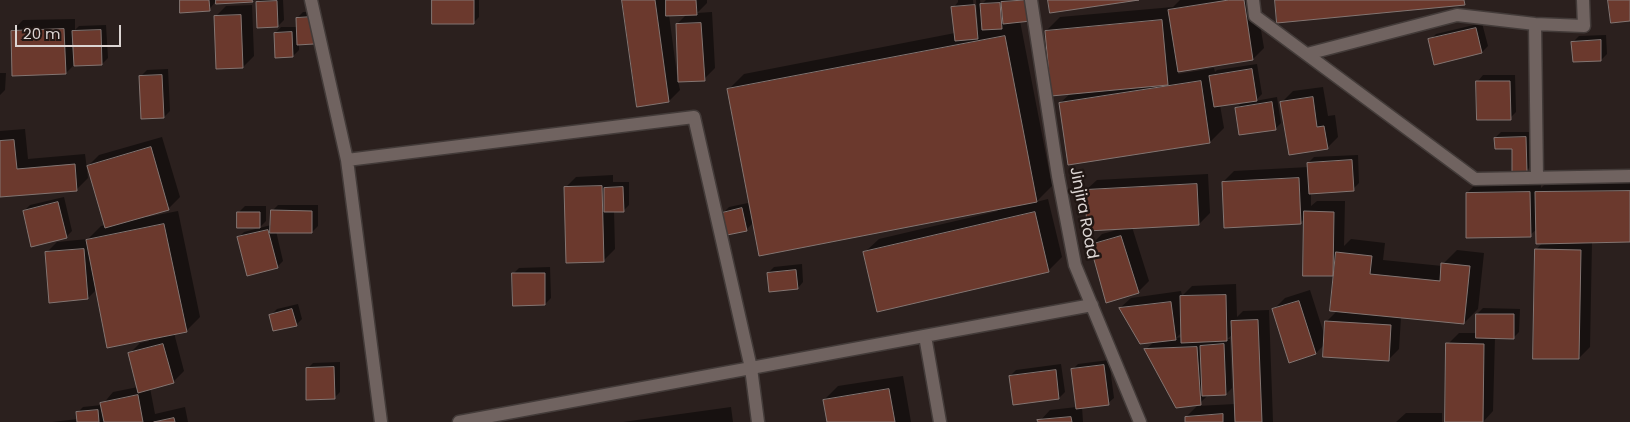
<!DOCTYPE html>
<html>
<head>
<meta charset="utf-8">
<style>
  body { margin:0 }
  #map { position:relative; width:1630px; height:422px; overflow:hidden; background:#2b201e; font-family:Poppins,sans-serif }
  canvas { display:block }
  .scale { position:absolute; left:15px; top:25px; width:106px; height:22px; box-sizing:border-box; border:2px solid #dcd5d3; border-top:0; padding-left:6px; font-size:15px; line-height:18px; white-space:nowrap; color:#dcd5d3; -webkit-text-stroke:4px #211714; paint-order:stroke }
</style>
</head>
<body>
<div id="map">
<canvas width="1630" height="422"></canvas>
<div class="scale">20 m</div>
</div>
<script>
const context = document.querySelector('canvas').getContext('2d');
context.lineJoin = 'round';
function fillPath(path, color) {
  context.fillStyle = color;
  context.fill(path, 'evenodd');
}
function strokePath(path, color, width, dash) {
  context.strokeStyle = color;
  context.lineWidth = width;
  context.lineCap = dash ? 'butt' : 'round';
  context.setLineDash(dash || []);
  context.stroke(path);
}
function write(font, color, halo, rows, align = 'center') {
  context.font = font + ' Poppins,sans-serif';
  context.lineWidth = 5;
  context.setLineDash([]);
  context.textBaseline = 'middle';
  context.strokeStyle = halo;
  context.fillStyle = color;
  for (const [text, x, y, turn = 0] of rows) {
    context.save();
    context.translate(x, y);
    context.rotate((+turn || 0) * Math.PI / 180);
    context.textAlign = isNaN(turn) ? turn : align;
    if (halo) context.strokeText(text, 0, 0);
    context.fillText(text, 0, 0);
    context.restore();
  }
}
const shadow = new Path2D(`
  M181,0h72l-38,2 -6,8z
  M260,0h23l1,20 -6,6 -21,-24z
  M433,0h46v17l-6,6z
  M623,0h84v3l-10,10 15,-1 3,56 -11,11 -26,2 2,9 -11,11zM687,14l-10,10 2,51h-2l-8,-60z
  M958,0h15l3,29h2l-2,-29h4l1,5 5,-5h50l-16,21 32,165 -16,16 12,-3 14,58 -14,14 -183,-19 14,-13 119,-28 -1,-2 -243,13 -8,8 -23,-17 6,-6 19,-4 2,9 2,-1 -24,-121 16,-16 211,-41 -2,-25 5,-6z
  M1180,0h76l8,48 -11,11 -72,11 -3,4 36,-6 1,4 2,-2 40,-6 5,30 -7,7 22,-4 4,26 -5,5 -40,-19 7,-8 -23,4 4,23 -14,14 -150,-39 11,-10 -25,-62 14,-14 113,-10z
  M252,5l2,51 -11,11 -28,-50 11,-11z
  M303,12h15l1,25 -6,6h-14v7l-6,6 -18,-23 6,-6h16v-9z
  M75,19v11l4,-4 27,-1 2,33 -6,6 -28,1 -8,8 -54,-42 11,-11z
  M1482,23l6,23 -6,6 -52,-12 6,-6z
  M1606,35l1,19 -6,6 -28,-18 6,-6z
  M168,69l2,42 -6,6 -23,-41 6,-6z
  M0,73h6l-1,17 -5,5z
  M1483,75h32l1,37 -6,6 -32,-37z
  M1323,87l5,29 7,-1 3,22 -11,11 -45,-46 11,-11z
  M25,129l3,30 57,-5 3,24 -11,11 -77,7v-65z
  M1501,132h31l1,32 -6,6 -14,-23 -18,-9z
  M162,137l18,60 -11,11 -22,7v2l31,-6 22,106 -14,14 -12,2 10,38 -11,11 -23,6 5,26 30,-7 3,15h-136l26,-3 -1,-6 6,-6 19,-2 11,-13 25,-5 -9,-33 11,-11 9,-2 -1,-3 -51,-49 -9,9 -42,-45 11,-11 31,-3 13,-13 5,-1 -18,-59 11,-11z
  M1358,155l1,28 -6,6 -42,3v14l6,-5h28l-1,45 7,-7 34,4 -2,17 59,6 1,-2 14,-14 27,3 -6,56 -14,14 -63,-6 -2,32 -11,11 -63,-16 -9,9 -42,-44 11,-11 25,-8 15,47 1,-15 12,-12 -3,-37 -2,2 -27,-57 -5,4 -78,-40 11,-11 75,-4 -1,-4 6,-6z
  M1208,174l2,39 -11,11 -67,3 17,54 -11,11 -47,-47 11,-11 19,-5 -35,-39 11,-10z
  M613,175v7h16v23l-6,6h-9l1,38 -11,11 -39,-72 11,-11z
  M1541,181v7l6,-6 83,-1v60l-38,1 -2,105 -11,11 -43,-108 7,-8 -6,-13 -7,6 -63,-42 11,-11z
  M64,197l8,34 -6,6 -42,-26 6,-6z
  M278,205h40v21l-6,6 -36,-1 7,30 -6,6 -39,-29 6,-6 27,-7 1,-14z
  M245,206h21v15l-6,6 -21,-15z
  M802,264l1,18 -5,6 -30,-15 6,-6z
  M550,267l1,31 -6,6 -32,-30 6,-6z
  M1236,284l1,33 6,-6 26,-1 4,112h-87v-5l13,-13 -53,-55 9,-8 -35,-33 11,-10 50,-7 1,5 10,-10zM1182,332l1,5 -7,1zM1233,334l2,70 -38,2 12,-12h17l6,-6 -2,-49h-3z
  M298,304l4,15 -6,6 -25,-10 6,-6z
  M1483,308l37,1 -1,23 -6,6 -18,-1 -2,74 -10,11 -35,-78 11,-11h18v-19z
  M1109,360l5,38 -6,5 -26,4 1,15h-44l11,-12 27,-3 -5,-37 6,-6z
  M340,362v30l-6,6 -27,-29 6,-6z
  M1061,364l4,28 -6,6 -49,-22 6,-6z
  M903,376l8,46h-83l-4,-22 14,-14z
  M731,407l2,15h-110z
  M1406,413h36v9h-46z`);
const building = new Path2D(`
  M180,0h29l1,11 -30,2z
  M216,0h36l1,2 -37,2z
  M432,0h42v24h-42z
  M622,0h33l14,102 -32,5z
  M666,0h30l1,15 -31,1z
  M1030,0l1,21 -28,3 -2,-22z
  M1048,0h91l-89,13z
  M1229,0h15l9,60 -75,12 -10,-62z
  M1275,0h189l1,5 -188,18z
  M1608,0h22v21l-19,2z
  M277,1l1,26 -21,1 -1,-26z
  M1000,3l2,26 -20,1 -2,-26z
  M975,5l3,34 -23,2 -4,-34z
  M241,15l2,53 -27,1 -2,-53z
  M313,17l1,27 -17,1 -1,-27z
  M1162,20l6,65 -117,11 -6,-65z
  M701,23l4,58 -27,1 -2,-58z
  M1476,28l6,25 -48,12 -6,-26z
  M64,29l2,45 -54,2 -1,-45z
  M101,30l1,35 -28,1 -2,-35z
  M292,32l1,25 -18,1 -1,-25z
  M1005,36l32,166 -278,54 -32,-167z
  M1601,40v21l-28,1 -2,-20z
  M1252,69l5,32 -43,6 -5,-31z
  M162,75l2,43 -23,1 -2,-43z
  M1201,81l9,62 -142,22 -9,-62z
  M1476,81h34l1,39h-34z
  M1313,97l4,30 7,-1 4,23 -39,6 -9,-53z
  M1272,102l4,28 -37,5 -4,-27z
  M1526,137l1,35h-15v-23h-17l-1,-11z
  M14,140l3,29 58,-5 2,27 -77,6v-56z
  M151,147l18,63 -64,18 -18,-62z
  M1352,160l2,31 -45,3 -2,-31z
  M1299,178l2,46 -77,4 -2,-46z
  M1197,184l2,41 -112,6 -2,-41z
  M602,186l2,76 -38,1 -2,-76z
  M623,187l1,25h-20v-24z
  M1630,191v51l-94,2 -1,-52z
  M1530,192l1,45 -65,1v-45z
  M58,202l9,36 -36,9 -8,-36z
  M742,208l5,23 -20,4 -5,-22z
  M271,210l41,1v22h-42z
  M1304,211l30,1 -1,64h-30z
  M237,212h23v16h-23z
  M1035,212l14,60 -172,40 -14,-60z
  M164,224l23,108 -80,16 -21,-108z
  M268,230l10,38 -31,8 -10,-39z
  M1121,236l18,57 -33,10 -16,-58z
  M84,249l4,50 -39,4 -4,-51z
  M1535,249l46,1 -2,109h-46z
  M1336,252l36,4 -2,18 70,7 1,-18 29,3 -6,58 -134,-13z
  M796,270l2,19 -29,3 -2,-19z
  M512,273h33v32l-32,1z
  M1226,295l1,46 -46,2 -1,-47z
  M1299,301l17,53 -27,9 -17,-54z
  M1171,302l5,38 -36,4 -21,-36z
  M292,309l5,17 -24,5 -4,-16z
  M1476,314h38v25l-38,-1z
  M1258,320l4,102h-27l-4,-101z
  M1325,321l66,4 -2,36 -66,-4z
  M1446,343l38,1 -1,78h-38z
  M163,344l11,39 -36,10 -10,-40z
  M1224,344l2,51 -24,1 -2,-50z
  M1197,347l4,58 -25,3 -32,-59z
  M1104,365l5,40 -33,4 -5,-40z
  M334,367l1,32 -29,1v-32z
  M1056,370l3,29 -46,6 -4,-29z
  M889,389l6,33h-68l-4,-22z
  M138,395l5,27h-39l-4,-19z
  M98,410l1,12h-22l-1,-10z
  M1223,414v8h-38v-5z
  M1071,417l1,5h-34l-1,-2z
  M174,418l1,4h-21z`);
const minor = new Path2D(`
  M311,0l36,160 34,262
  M1031,0l27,176 17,89 65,157
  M1253,0l2,16 220,163 155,-3
  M1535,24l2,154
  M1307,54l150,-39 78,9 49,2 -1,-26
  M347,160l347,-43 57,251 7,54
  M925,336l15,86
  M459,422l633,-117`);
const streetNames = [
  ["Jinjira Road",1083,213,79]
];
fillPath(shadow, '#0007');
fillPath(building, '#6b392d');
strokePath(building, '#837572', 1);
strokePath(minor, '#433b39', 15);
strokePath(minor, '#706360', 12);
write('16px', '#dcd5d3', '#211714', streetNames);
</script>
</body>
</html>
